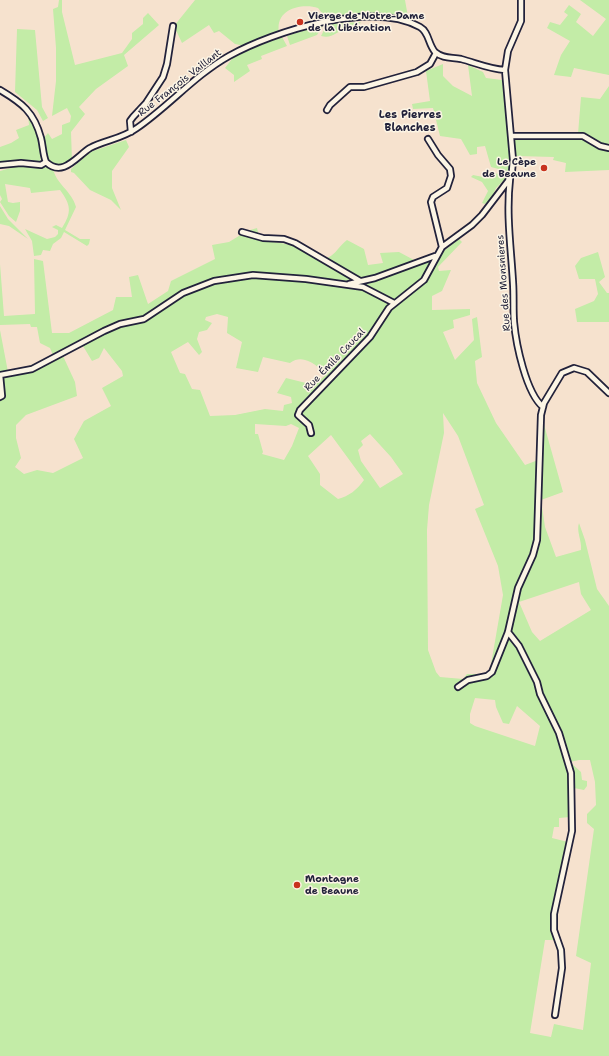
<!DOCTYPE html>
<html>
<head>
<meta charset="utf-8">
<style>
  body { margin:0 }
  canvas { display:block; background:#f6e2ce }
</style>
</head>
<body>
<canvas width="609" height="1056"></canvas>
<script>
const context = document.querySelector('canvas').getContext('2d');
context.lineJoin = 'round';
function fillPath(path, color) {
  context.fillStyle = color;
  context.fill(path, 'evenodd');
}
function strokePath(path, color, width, dash) {
  context.strokeStyle = color;
  context.lineWidth = width;
  context.lineCap = dash ? 'butt' : 'round';
  context.setLineDash(dash || []);
  context.stroke(path);
}
function write(font, color, halo, rows, align = 'center') {
  context.font = font + ' "Shantell Sans",sans-serif';
  context.lineWidth = 3;
  context.setLineDash([]);
  context.textBaseline = 'middle';
  context.strokeStyle = halo;
  context.fillStyle = color;
  for (const [text, x, y, turn = 0] of rows) {
    context.save();
    context.translate(x, y);
    context.rotate((+turn || 0) * Math.PI / 180);
    context.textAlign = isNaN(turn) ? turn : align;
    if (halo) context.strokeText(text, 0, 0);
    context.fillText(text, 0, 0);
    context.restore();
  }
}
const green = new Path2D(`
  M59,0h3v12l13,53 47,-12 10,-14v-6l11,-9v-6l5,-5 11,12 -35,30 4,11 -32,23 -17,18 6,7 -14,18 1,29c-25,10 -24,-2 -28,-23l4,-5 4,6 10,-5v-9l8,-3 1,-6 -4,-8 -15,8 4,-35v-33l-3,-39 5,-2z
  M195,0h210l3,17 -25,-4 -58,4 -7,-9c-16,-5 -43,1 -39,24l-34,14 -10,-2 -16,-13 -5,2 -5,-8 -27,18 -8,-17z
  M580,0h29v75l-35,-7 -3,9 -17,-2 7,-20 9,-14 -23,-13 3,-6 10,3 8,-10 -4,-3 5,-7 12,9 -5,8 17,14 13,-17z
  M360,22l1,1c-5,2 -11,3 -16,5 -8,4 -13,11 -24,8l6,-12z
  M324,24l-7,11 -27,10 -3,-9z
  M17,29l18,1 7,77 6,11 -5,3 -6,-11 -22,-18z
  M282,37l5,9 -26,10 1,3 -15,6 3,6 -16,11v-7l-9,-7 10,-13z
  M443,64v12l10,10 19,10 -4,-31 15,7 3,6 16,2 10,80 -2,12 -19,-5 -6,-21 -8,1v7l-7,1 -9,-16 -21,-3 -7,-28 -20,1 -1,-5 18,-3 -4,-30z
  M609,86v60c-13,-2 -16,-12 -31,-12l3,-37 19,2z
  M28,114c9,13 16,33 12,48l-40,1v-16l11,-4 8,-5 -3,-8 13,-5z
  M585,139l15,10 9,1v20l-44,2 1,-9 -13,-3 1,-3 -38,-1 -2,-16z
  M126,140l3,7 -17,24v17l9,22 -10,-10 -21,-10 -16,-17 -3,-1v-3l19,-17z
  M22,165l31,3c2,15 19,23 23,39l-11,23 15,9h10l-1,5 -2,2 -23,-14 -3,6 -8,6 -3,7 -7,-1 -2,5 -7,1 -2,-15 -7,-12 22,10 8,-2 3,-3v-4l-6,-3 4,-2 6,3c10,-16 9,-23 -2,-38l-29,3 -1,-5 -25,-4 3,18 5,1 7,-1v9l-4,11 -7,-6 -9,-14 2,-3 -2,-4v-24z
  M489,172l19,4 -12,12 -5,11 -6,5 -3,-1 6,-12 -6,-9 -11,-5 2,-2 10,2z
  M0,206l8,13 20,20 -19,-13 -9,-2z
  M257,228l3,13c30,2 35,4 61,19 14,-3 16,-12 26,-20l17,9 4,16 15,-2 -3,-10 19,-1 15,8 26,-6 19,-15 3,3 -24,25 1,4 12,-1 -9,21 -10,5v14l38,-1v6l-17,5 1,8 -11,4 12,28 19,-20 -2,-21 5,-2 5,40 -7,4 2,22 19,40 29,42 13,-5 5,-39 20,71 -22,8 4,27 11,30 25,-7c1,-9 -5,-19 -2,-27l6,17 12,49 12,17v450h-609v-726l8,42 17,-4 28,-13 -3,-7 -10,-5 -3,-16h-6l-1,-3 -30,1v-61l4,52 31,-2 -1,-55 9,2 9,72h17l44,-23 3,-13h16l-3,-20 9,-2 10,29 20,-13 3,-10 44,-22 -3,-14 17,-3 18,-11zM217,314l11,3 -1,16 15,9 -6,26 22,4 5,-15 27,6c14,-10 26,3 37,11l-13,11 -28,-7 -9,15 14,4 1,6 -8,2 -1,6 -18,-2 -30,6 -25,1 -10,-26 -8,-1 -7,-15 -5,-1 -9,-21 17,-10 11,13 3,-3 -5,-13 2,-7 8,-2 5,-7 -7,-3 1,-3zM83,346l9,15 7,-3 5,-10 18,23 1,5 -21,12 9,18 -27,15 -10,18 9,19 -30,15 -16,-3 -13,4 -9,-7 6,-9 -5,-20v-13l10,-10 51,-19 -2,-14 -12,-26 3,-3zM443,413l15,23 26,69 -9,4 23,57 5,29 -13,75 -3,4h-20l-4,5 -23,-2 -4,-5 -8,-22 -1,-120 2,-25 15,-72zM255,424l31,2 5,-2 8,4 -7,18 -8,14 -22,-6 1,-2 -5,-18h-3zM370,434l21,23 12,17 -23,14 -19,-27 -3,-11 5,-5 -2,-4zM331,435l33,45c-7,10 -15,16 -26,19l-18,-14v-11l-12,-18zM579,582l2,12 10,16 -51,31 -8,-9 -13,-30zM475,698l20,2 1,7 7,16 6,1 8,-18 23,20 -5,20 -60,-20 -5,-3v-9zM579,760h11l5,22 1,23 -9,9v9l7,6 -18,127 15,7 -8,67 -29,-6 -3,13 -21,-4 15,-93h9c-6,-32 5,-66 14,-98l-16,-4 2,-11h5v-9l11,-1 -1,-30 15,3 3,-4v-5l-5,-1 -1,-8 -11,-10z
  M598,252l7,25 -6,5 8,11h2v29h-32l-2,-13 19,-8 4,-7 -3,-15h-16l-4,-13 6,-8z`);
const street = new Path2D(`
  M0,90c22,13 34,22 41,48 2,8 2,17 5,24
  M327,110l3,-5 20,-18h14l53,-15 13,-8 6,-11
  M131,132l-1,-11 3,-4 13,-14 17,-26 4,-13 6,-38
  M512,136h71l17,10 9,2
  M428,139l10,16 12,14 1,7 -4,12 -14,9 -2,5 11,45
  M46,162c17,16 31,-6 44,-14 15,-8 32,-9 47,-20 32,-22 58,-53 92,-72 45,-25 143,-56 191,-29 9,5 8,17 15,25 8,7 17,5 26,7 15,4 28,10 44,11
  M0,165l21,-2 20,2 5,-3
  M510,179c-4,35 1,69 3,103 1,14 0,27 1,40 2,22 12,71 29,85
  M242,232l21,6 21,1 11,4 65,38
  M349,284l26,-6 60,-22
  M0,375l32,-6 72,-38 16,-7 24,-5 39,-26 31,-12 39,-6 53,4 57,8 31,16
  M0,375l2,21 -2,1
  M311,433l-2,-8 -11,-10 2,-5 70,-73 19,-29 35,-28 18,-33 30,-22 10,-10 26,-34 4,-10 1,-11 -8,-90 3,-19 13,-30v-21
  M508,632l11,14 18,36 3,12 19,39 12,40 1,58 -18,83v16l7,20 1,18 -7,47
  M458,687l10,-7 19,-4 5,-4 16,-40 10,-44 15,-33 4,-15 4,-125 3,-12 18,-30 12,-5 13,4 22,21`);
const markers = [
  [300,22,4,"#c8321e"],
  [544,168,4,"#c8321e"],
  [297,885,4,"#c8321e"]
];
const poiNames = [
  ["Vierge de Notre-Dame",308,16],
  ["de la Libération",308,28],
  ["Le Cèpe",536,162,"right"],
  ["de Beaune",536,174,"right"],
  ["Montagne",305,879],
  ["de Beaune",305,891]
];
const streetNames = [
  ["Rue François Vaillant",180,83,-38],
  ["Rue des Monsnieres",504,283,-94],
  ["Rue Émile Caucal",335,360,-46]
];
const neighbourhoodNames = [
  ["Les Pierres",410,115],
  ["Blanches",410,128]
];
fillPath(green, '#c3eca7');
strokePath(street, '#22223b', 8);
strokePath(street, '#fcf5e5', 4.5);
for (const [x, y, r, color] of markers) {
  const dot = new Path2D();
  dot.arc(x, y, r, 0, 2 * Math.PI);
  context.fillStyle = color;
  context.fill(dot);
  strokePath(dot, '#fcf5e5', 1.5);
}
write('bold 10px', '#22223b', '#fcf5e5', poiNames, 'left');
write('10px', '#22223b', '#fcf5e5', streetNames);
write('bold 11px', '#22223b', '#fcf5e5', neighbourhoodNames);
</script>
</body>
</html>
